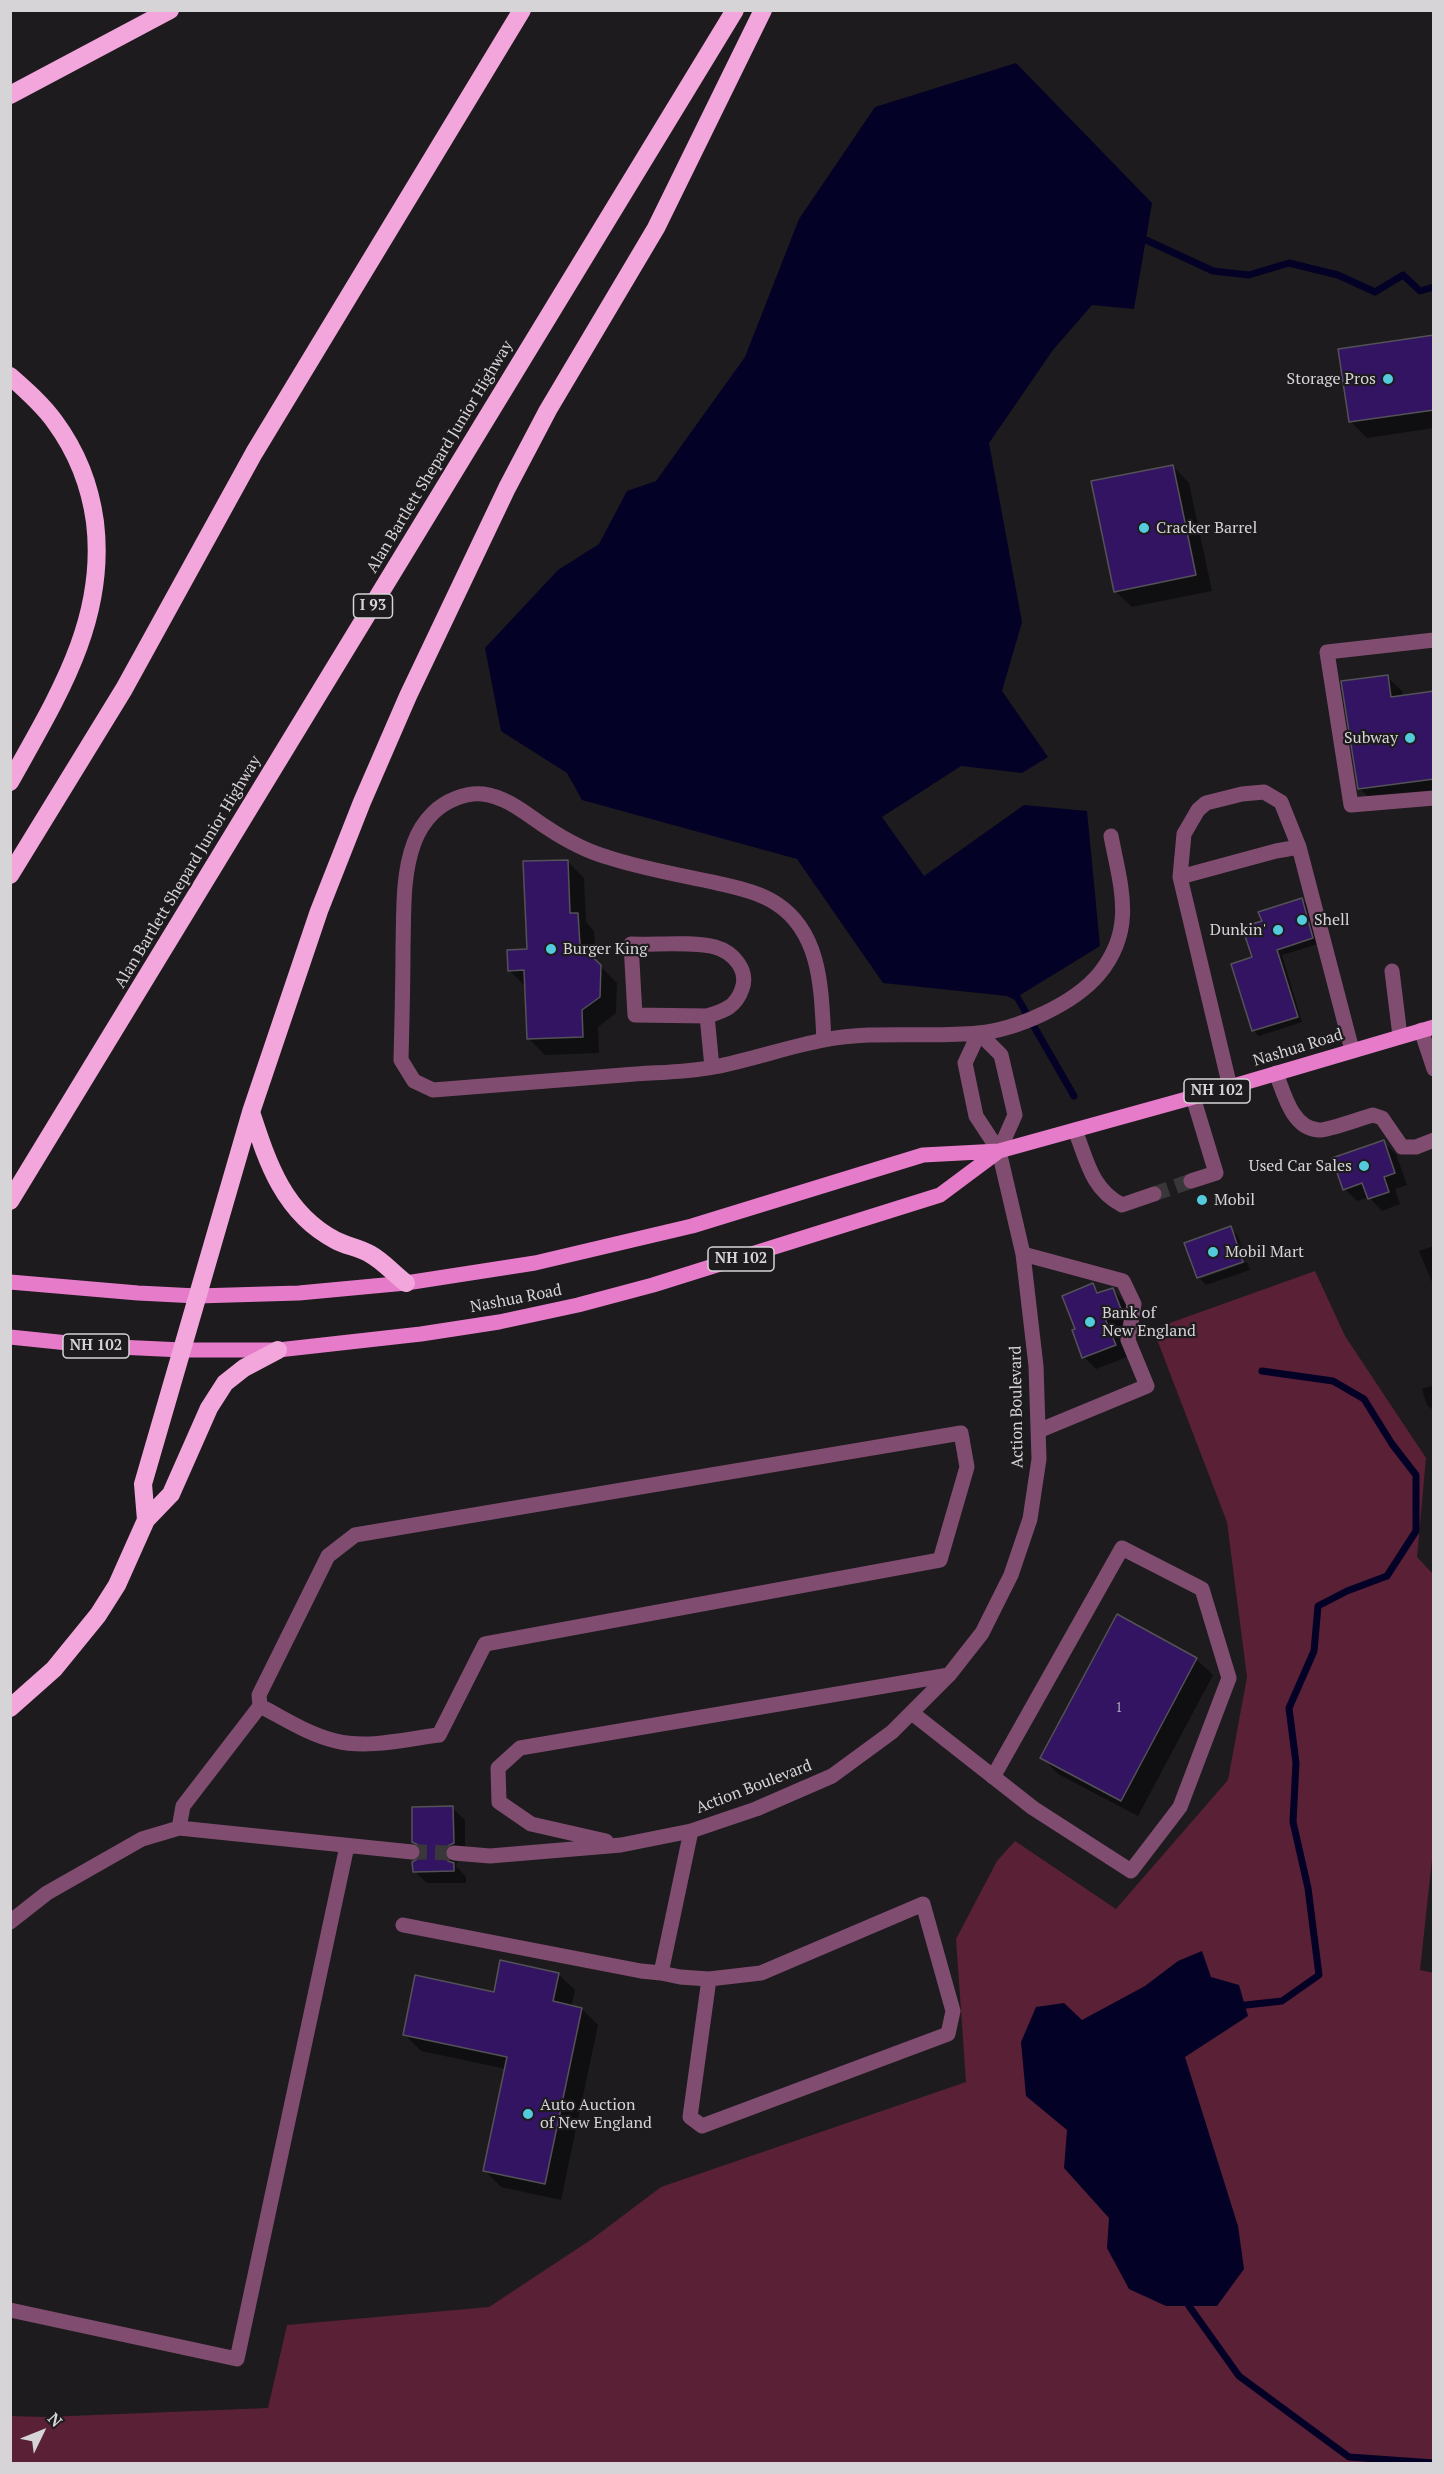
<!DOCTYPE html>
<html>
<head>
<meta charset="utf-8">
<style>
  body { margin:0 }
  #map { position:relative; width:1444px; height:2474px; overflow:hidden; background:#1d1b1e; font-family:"PT Serif",serif }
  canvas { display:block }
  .frame { position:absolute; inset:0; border:12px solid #d6d4d6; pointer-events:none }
  .north { position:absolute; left:12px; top:2402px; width:60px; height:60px; -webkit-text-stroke:4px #1d1b1e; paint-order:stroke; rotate:47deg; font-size:16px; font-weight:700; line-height:24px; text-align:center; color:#d6d4d6 }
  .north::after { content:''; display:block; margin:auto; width:21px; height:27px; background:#d6d4d6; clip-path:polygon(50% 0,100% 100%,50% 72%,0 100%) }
</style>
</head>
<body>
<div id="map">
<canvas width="1444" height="2474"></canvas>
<div class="frame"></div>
<div class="north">N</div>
</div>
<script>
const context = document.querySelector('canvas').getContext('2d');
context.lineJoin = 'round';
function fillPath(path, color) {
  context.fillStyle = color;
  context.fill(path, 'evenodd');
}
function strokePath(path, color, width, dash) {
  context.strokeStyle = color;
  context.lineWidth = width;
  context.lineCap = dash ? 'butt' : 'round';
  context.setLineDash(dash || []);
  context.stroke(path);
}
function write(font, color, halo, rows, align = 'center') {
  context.font = font + ' "PT Serif",serif';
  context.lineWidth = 4.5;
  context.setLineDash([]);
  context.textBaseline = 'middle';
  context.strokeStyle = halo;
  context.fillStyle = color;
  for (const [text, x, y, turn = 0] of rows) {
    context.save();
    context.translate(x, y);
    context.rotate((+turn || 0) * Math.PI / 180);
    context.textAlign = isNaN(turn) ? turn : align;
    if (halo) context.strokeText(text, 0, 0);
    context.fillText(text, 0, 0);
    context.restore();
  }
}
const green = new Path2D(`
  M1315,1271l30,65 81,122 -9,99 16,17 1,267 -14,129 14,3 -1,490 -1422,1v-48l34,1 223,-9 19,-83 202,-18 103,-68 69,-52 305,-105 -10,-143 41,-78 18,-20 101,68 112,-129 19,-103 -20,-155 -74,-193z`);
const water = new Path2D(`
  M1016,63l136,140 -18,106 -42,-4 -39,45 -64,93 33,179 -20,69 46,66 -26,16 -61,-7 -79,51 42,59 100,-71 63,6 13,135 -83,51 -134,-14 -86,-124 -215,-59 -15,-27 -66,-42 -16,-83 73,-78 41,-26 28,-53 29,-10 89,-124 54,-138 76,-112z
  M1202,1951l9,26 28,8 9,31 -63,41 53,169 6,43 -27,37h-51l-37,-17 -22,-41 2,-30 -45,-50 3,-38 -41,-34 -5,-54 15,-35 28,-4 18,17 63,-34 33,-25z`);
const shadow = new Path2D(`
  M1434,337v91l-67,10 -17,-17z
  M1173,466l16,17 23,108 -80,16 -17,-16z
  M1387,677l15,14 1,5 31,-4v103l-59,8 -15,-14z
  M567,861l17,17 2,44 8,9 2,31 21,21 -1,30 -18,14 1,26 -54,2 -17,-17 -2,-51 -17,-17 20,-20z
  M1302,900l5,5 11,39 -36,11 20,67 -43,14 -6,-6 1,-72z
  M1383,1142l13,12 11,31 -12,4 5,15 -18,7 -13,-14 -12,4 -12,-12z
  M1230,1228l8,8 8,23 -46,16v4l47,-17 3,8 -44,15 -8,-8z
  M1433,1246h1v41l-15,-36z
  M1093,1285l8,9 12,-4 12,13 8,18 -18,7 12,29 -31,12 -12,-12 -7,-27z
  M1434,1385v26l-7,-6 -5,-16z
  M1196,1659l17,16 -75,141 -80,-42 -16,-17z
  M452,1808l13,12v36l-7,3 -2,7 10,11v6h-39l-13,-12 8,-20 -8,-9z
  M558,1974l17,16 -4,17 11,2 16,16 -37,175 -60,-13 -16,-16 21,-102 -85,-18 -17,-17z`);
const stream = new Path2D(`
  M1138,241l8,-1 67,31 36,4 40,-12 49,12 37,17 28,-17 17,16 14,-4
  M1009,993l8,4 57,99
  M1237,2006l45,-5 37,-26 -11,-87 -15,-66 3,-59 -7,-55 25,-57 4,-45 29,-15 40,-15 29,-45v-56l-24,-31 -28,-45 -31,-18 -71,-10
  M1187,2299l2,7 50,70 110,81 85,6`);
const building = new Path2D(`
  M1434,335v75l-85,12 -11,-73z
  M1173,465l23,110 -82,17 -23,-111z
  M1388,675l3,22 43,-6v88l-76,10 -17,-108z
  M568,860l2,53h8l2,32 21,20 -1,32 -18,13 1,27 -56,2 -3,-69 -16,1 -1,-21 20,-1 -4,-88z
  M1302,898l11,40 -36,12 21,67 -46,14 -21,-67 21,-7 -10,-30 20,-6 -4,-9z
  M1384,1140l11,33 -11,4 5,15 -21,7 -6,-16 -19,7 -11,-32z
  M1231,1226l12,36 -46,16 -13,-35z
  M1093,1283l4,10 16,-5 8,21 -17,7 12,29 -34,13 -10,-28 3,-1 -13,-33z
  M1117,1614l80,44 -76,143 -81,-43z
  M453,1806l1,37 -8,4 -2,6 4,8 6,2v8l-41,1 -1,-10 7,-4 3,-6 -4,-7 -6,-3v-35z
  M500,1960l59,13 -6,28 29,7 -37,176 -62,-13 24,-114 -104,-22 12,-60 79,17z`);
const minorTunnel = new Path2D(`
  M1154,1194l37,-13
  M412,1852l42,1`);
const minor = new Path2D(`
  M1434,640l-107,12 24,153 83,-7
  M1180,877l96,-26 23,-4
  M1392,971l8,65
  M707,1016l-72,-1 -4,-71c23,1 63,-3 84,3 18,5 34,23 27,42 -6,18 -18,22 -35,27l5,51
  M1421,1030l13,39
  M979,1033l22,22 14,60 -16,36
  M824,1040c-3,-49 -2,-106 -47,-136 -18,-12 -39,-16 -60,-21 -36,-8 -74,-14 -110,-26 -21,-6 -43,-18 -61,-30 -20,-13 -39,-30 -63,-33 -17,-2 -38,7 -50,19 -8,8 -15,19 -19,30 -12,32 -10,70 -11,104 0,37 -1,75 -2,113l13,21 19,9c63,-5 127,-10 190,-15 30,-3 61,-2 91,-8 37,-7 73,-20 110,-27 51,-10 103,-2 154,-7 38,-3 96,-29 121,-59 37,-45 22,-86 12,-138
  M1276,1073c8,20 16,56 43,57 11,0 42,-12 54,-15l9,3 20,29h14l18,-7
  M1230,1087l-50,-210 4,-43 14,-24 8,-7 36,-9 22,-2 17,10 18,45 53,203
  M1075,1130c12,30 16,59 47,75l32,-11
  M1191,1181l25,-8 -23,-76
  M1023,1254l100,27 11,23 -6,36 19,46 -109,45
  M912,1713l121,95 98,63 49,-64 49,-129 -27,-89 -80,-41 -129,229
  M179,1828l4,-22 77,-100 -1,-11 69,-139 27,-21 606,-102 6,34 -27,93 -455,84 -46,91c-33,4 -71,14 -103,6 -27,-6 -52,-23 -76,-35
  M691,1831l-30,142 19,4 29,2 52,-6 162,-69 30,107 -5,23 -246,92 -12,-9 19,-138
  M606,1841l-75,-17 -32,-22 -1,-34 22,-20 429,-73
  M454,1853l36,3 131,-11 70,-14 65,-22 76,-33 60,-44 57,-57 33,-42 29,-58 19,-56 9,-60 -3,-93 -13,-112 -24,-103 -23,-35 -11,-53 14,-30
  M10,1922l37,-29 95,-54 37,-11 233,24
  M403,1925l238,46 20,2
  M10,2310l227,49 110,-513`);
const major = new Path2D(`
  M10,1282l128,11 59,3 102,-3 107,-10 129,-20 157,-37 231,-71 76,-4 231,-64 204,-60
  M10,1337l87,9 85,4h96l143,-16 78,-12 79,-17 75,-20 287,-90 59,-44`);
const highway = new Path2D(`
  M10,95l160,-85
  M10,376c16,14 33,29 45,46 22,30 35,63 40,100 12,99 -39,177 -85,260
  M10,875l114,-186 130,-236 268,-443
  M251,1112c17,52 33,101 84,128 11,6 25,8 35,14 13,7 24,20 36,29
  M10,1201l725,-1191
  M146,1520l-3,-36 108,-372 68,-201 43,-109 46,-106 99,-208 41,-78 108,-182 107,-218
  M10,1708l44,-39 44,-54 19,-30 29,-65 25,-26 38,-86 16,-25 19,-15 34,-18`);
const markers = [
  [1388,379,6,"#54cadd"],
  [1144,528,6,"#54cadd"],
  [1410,738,6,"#54cadd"],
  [1302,920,6,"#54cadd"],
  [1278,930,6,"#54cadd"],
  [551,949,6,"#54cadd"],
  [1364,1166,6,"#54cadd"],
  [1202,1200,6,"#54cadd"],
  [1213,1252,6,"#54cadd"],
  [1090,1322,6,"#54cadd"],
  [528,2114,6,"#54cadd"]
];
const numberNames = [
  ["1",1119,1708]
];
const shields = [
  [373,606,39],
  [1217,1091,66],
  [741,1259,66],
  [96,1346,66]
];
const shieldNames = [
  ["I 93",373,606],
  ["NH 102",1217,1091],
  ["NH 102",741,1259],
  ["NH 102",96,1346]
];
const poiNames = [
  ["Storage Pros",1376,379,"right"],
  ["Cracker Barrel",1156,528],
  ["Subway",1398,738,"right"],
  ["Shell",1314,920],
  ["Dunkin'",1266,930,"right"],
  ["Burger King",563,949],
  ["Used Car Sales",1352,1166,"right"],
  ["Mobil",1214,1200],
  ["Mobil Mart",1225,1252],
  ["Bank of",1102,1313],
  ["New England",1102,1331],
  ["Auto Auction",540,2105],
  ["of New England",540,2123]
];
const streetNames = [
  ["Alan Bartlett Shepard Junior Highway",440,457,-59],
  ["Alan Bartlett Shepard Junior Highway",188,872,-59],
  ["Nashua Road",1298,1048,-17],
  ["Nashua Road",516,1299,-11],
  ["Action Boulevard",1017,1407,-91],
  ["Action Boulevard",754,1787,-21]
];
fillPath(green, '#5a2036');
fillPath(water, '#040126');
fillPath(shadow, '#0007');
strokePath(stream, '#040126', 7);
fillPath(building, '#331463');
strokePath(building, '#535256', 1.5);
strokePath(minorTunnel, '#39373a', 15, [15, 8]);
strokePath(minor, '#804d71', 15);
strokePath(major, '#e67cc9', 15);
strokePath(highway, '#f3a6dc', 18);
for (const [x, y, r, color] of markers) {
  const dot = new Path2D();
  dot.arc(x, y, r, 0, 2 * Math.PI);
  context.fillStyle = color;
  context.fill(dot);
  strokePath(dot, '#1d1b1e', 2);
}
write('14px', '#ada4b9', null, numberNames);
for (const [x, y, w] of shields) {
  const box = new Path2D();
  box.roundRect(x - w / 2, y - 12, w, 24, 4.5);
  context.fillStyle = '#1d1b1e';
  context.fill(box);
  strokePath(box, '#d6d4d6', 1.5);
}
write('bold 15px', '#d6d4d6', null, shieldNames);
write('16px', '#d6d4d6', '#1d1b1e', poiNames, 'left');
write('16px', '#d6d4d6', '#1d1b1e', streetNames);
</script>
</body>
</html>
